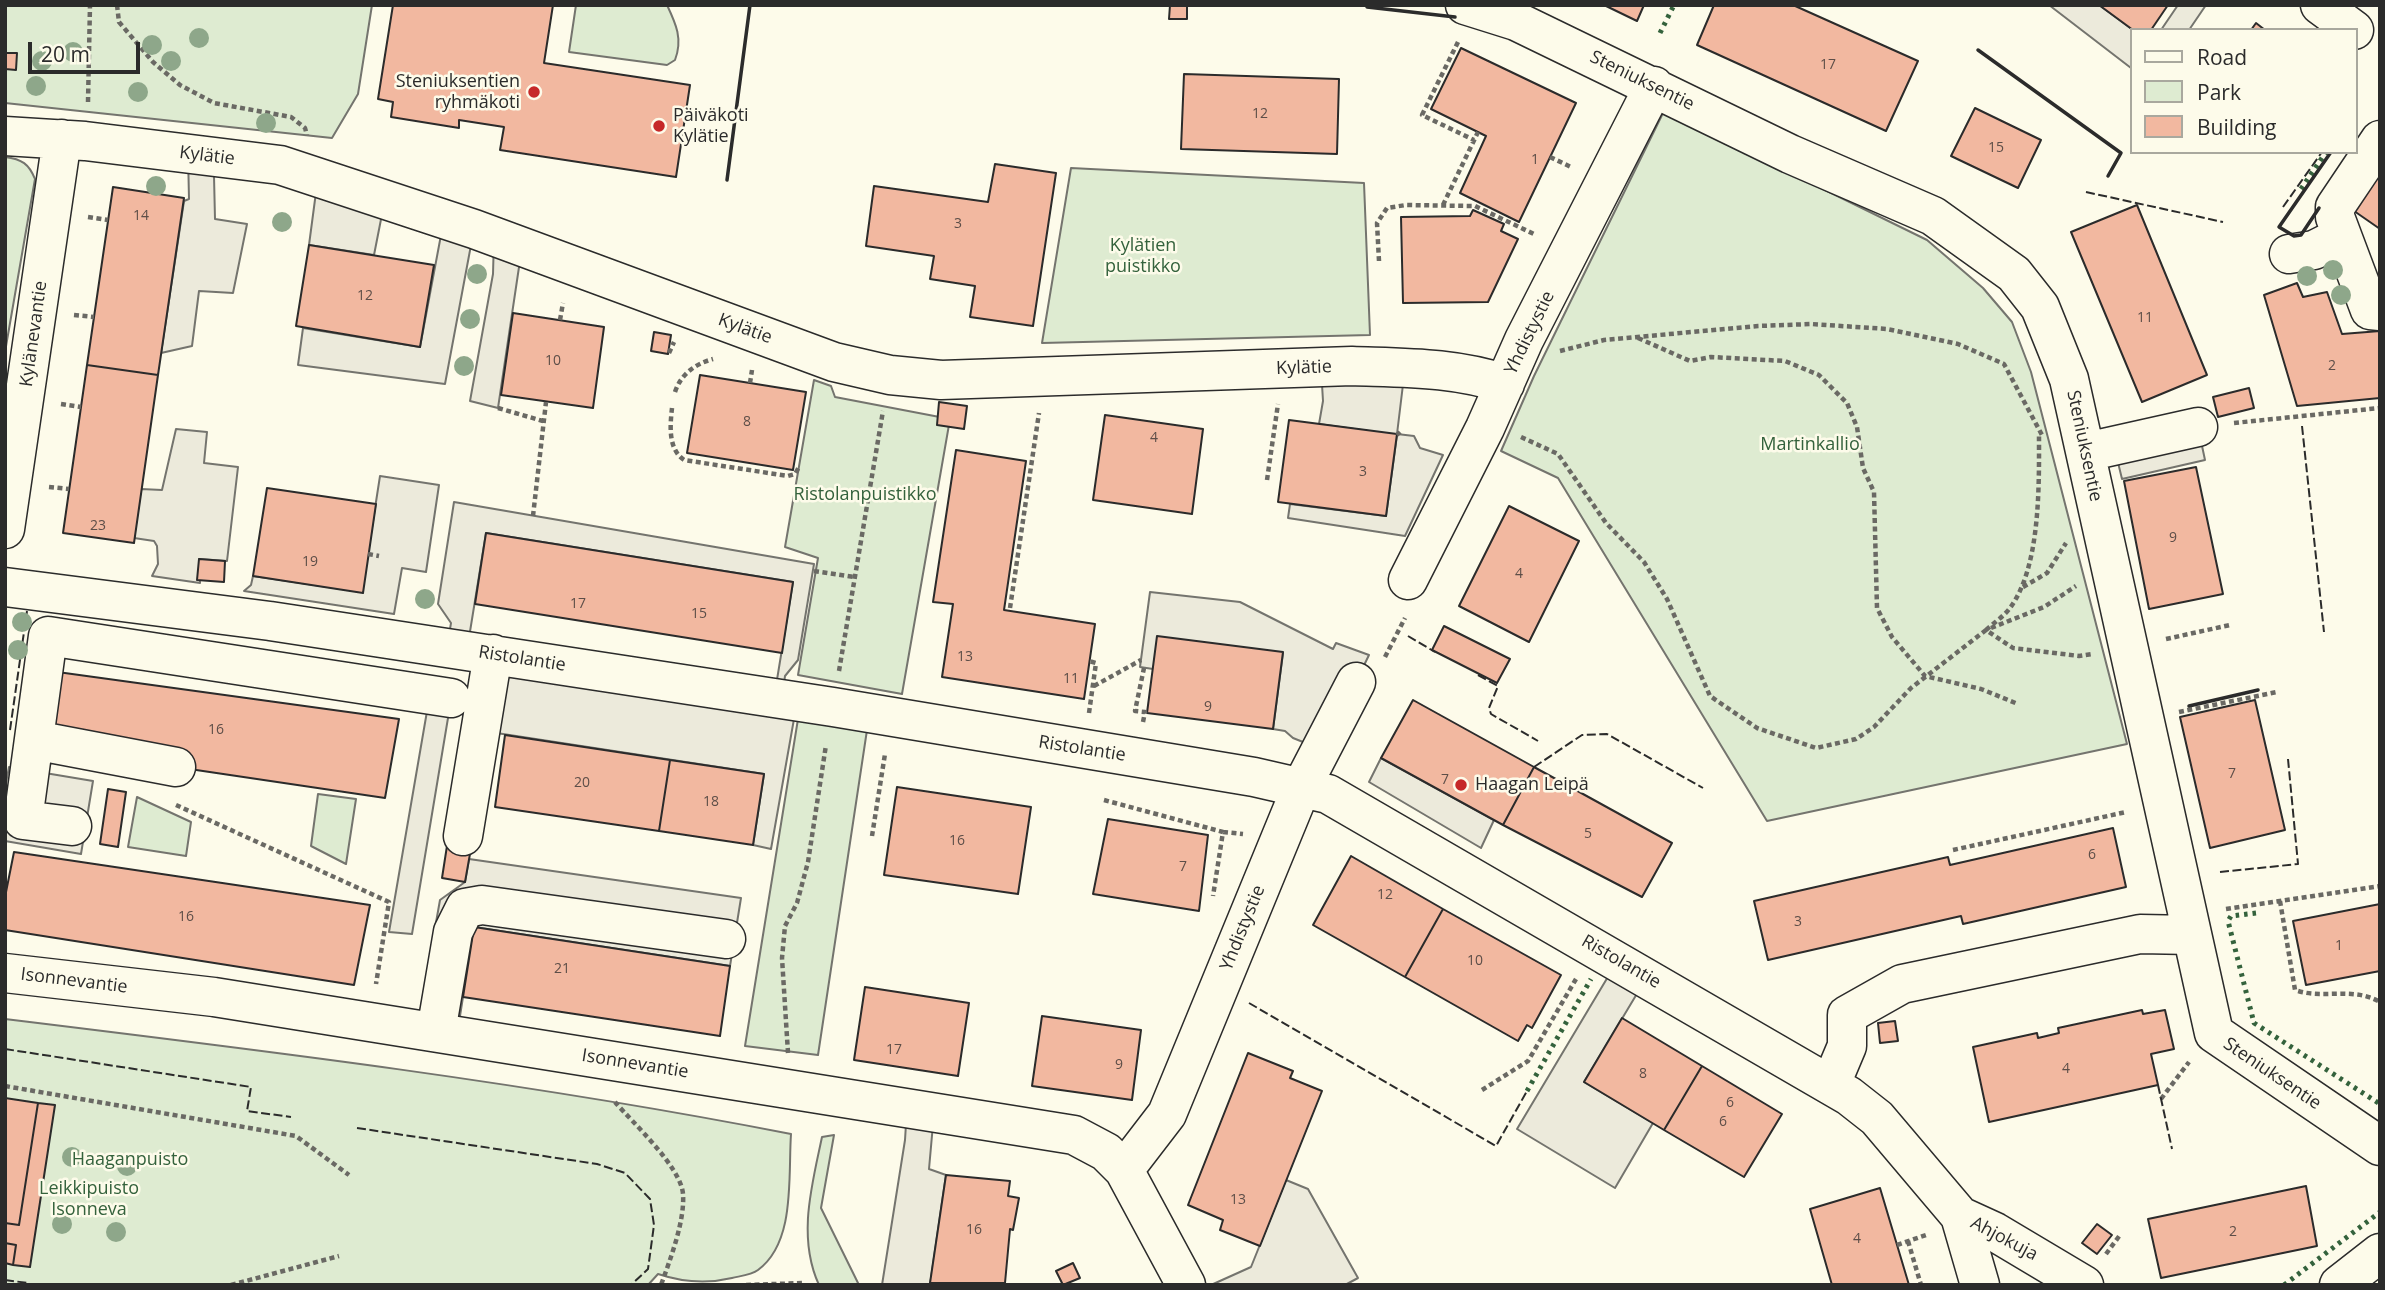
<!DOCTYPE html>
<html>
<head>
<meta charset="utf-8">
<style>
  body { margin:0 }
  #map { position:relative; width:2385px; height:1290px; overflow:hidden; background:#fdfbea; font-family:"Open Sans",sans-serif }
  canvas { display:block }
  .frame { position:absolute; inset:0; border:7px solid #2b2b2b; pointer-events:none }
  .legend { position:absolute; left:2130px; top:28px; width:228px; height:126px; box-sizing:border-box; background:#fdfbea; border:2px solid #a9a89e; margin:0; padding:9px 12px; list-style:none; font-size:21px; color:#2b2b2b }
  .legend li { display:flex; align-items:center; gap:14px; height:35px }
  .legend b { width:35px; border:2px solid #a9a89e }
  .scale { position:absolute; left:28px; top:42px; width:112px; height:32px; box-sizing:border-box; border:4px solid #2b2b2b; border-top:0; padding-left:9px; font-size:21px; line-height:24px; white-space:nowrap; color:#2b2b2b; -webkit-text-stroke:5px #fdfbea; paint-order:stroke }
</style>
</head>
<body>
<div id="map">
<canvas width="2385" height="1290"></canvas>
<div class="frame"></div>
<ul class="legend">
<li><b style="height:9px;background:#fdfbea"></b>Road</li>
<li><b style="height:19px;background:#deebd1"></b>Park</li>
<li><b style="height:19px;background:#f2b8a0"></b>Building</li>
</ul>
<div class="scale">20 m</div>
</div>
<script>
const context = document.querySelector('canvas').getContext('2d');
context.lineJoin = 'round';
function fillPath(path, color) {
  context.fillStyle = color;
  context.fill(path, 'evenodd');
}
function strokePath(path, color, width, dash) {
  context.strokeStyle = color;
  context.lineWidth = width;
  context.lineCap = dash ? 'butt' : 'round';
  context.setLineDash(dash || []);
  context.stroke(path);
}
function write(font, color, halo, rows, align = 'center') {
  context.font = font + ' "Open Sans",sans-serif';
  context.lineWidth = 5;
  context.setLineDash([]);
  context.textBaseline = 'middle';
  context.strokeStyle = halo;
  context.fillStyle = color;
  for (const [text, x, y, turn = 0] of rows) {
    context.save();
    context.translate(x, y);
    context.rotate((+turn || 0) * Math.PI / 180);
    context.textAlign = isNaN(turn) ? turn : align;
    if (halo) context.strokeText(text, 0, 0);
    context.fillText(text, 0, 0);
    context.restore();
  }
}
const green = new Path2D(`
  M5,5h367l-14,89 -26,44 -327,-35z
  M576,5h91c9,19 16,34 8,55l-8,5 -98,-13z
  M1664,111l263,129 56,48 29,34 19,50 96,372 -360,77 -209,-343 -57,-27 33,-75z
  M5,157c17,2 24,7 30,22l-30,173z
  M1071,168l293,15 6,152 -328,8z
  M814,380l17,6 4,11 115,22 -48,275 -104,-19 20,-117 -33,-11z
  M798,719l69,11 -49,325 -73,-9z
  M318,794l38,5 -10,65 -35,-18z
  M137,797l54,25 -5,34 -58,-9z
  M5,1019c263,32 526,64 786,115 -3,42 5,108 -33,136 -7,5 -18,6 -26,8 -25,6 -50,4 -74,-4l-10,11h-643z
  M834,1135l-13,73 38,77h-40c-22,-48 -7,-100 3,-148z`);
const parking = new Path2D(`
  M2049,5h50l34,25 -2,38z
  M2178,5h28l-17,25h-28z
  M188,154l26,22 1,43 32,5 -14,69 -34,-2 -7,55 -31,7 23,-152 5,-2z
  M318,177l67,22 -11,56 -65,-10z
  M444,219l30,10 -29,155 -147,-19 5,-37 117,19z
  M494,237l28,10 -24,161 -28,-7 23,-127z
  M1321,368h84l-8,66 17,2 6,12 23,7 -38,81 -117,-18 2,-14 96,12 11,-81 -78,-11 4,-23z
  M2198,427l7,33 -83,19 -8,-33z
  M176,429l31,3 -3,31 34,4 -11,94 -28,-2 1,24 -48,-7 6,-12 -1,-18 -3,-5 -20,-3 7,-49 21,1z
  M380,476l59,9 -13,87 -24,-4 -8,46 -150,-23 7,-6 2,-9 109,16z
  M454,502l360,62 -16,96 -13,16 -3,23 15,3 -26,147 -18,-4 11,-71 -274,-42 -10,-80 294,46 19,-116 -307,-49 -19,117 -20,-3 4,-24 -13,-19z
  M1150,592l90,10 93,47 3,-6 33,12 -46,95 -30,-12 -8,-7 -12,-2 10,-76 -130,16 -13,-2z
  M431,688l18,24 -37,222 -23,-2z
  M1381,758l113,62 -13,28 -112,-66z
  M9,767l84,14 -12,73 -76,-13v-53z
  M469,859l272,39 -11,68 -256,-39 -17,108 -40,-6 23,-129 25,-18z
  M1618,960l29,17 -63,105 69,41 -38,65 -98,-59z
  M907,1108l27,5 -5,56 17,6 -16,110h-48l23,-145z
  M1286,1180l22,9 50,89 -13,7h-134l40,-18z`);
const building = new Path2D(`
  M393,5h160l-9,58 146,22 -14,92 -176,-27 4,-23 -45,-7v8l-68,-11 2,-15 -15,-3z
  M1170,5h17v14h-18z
  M1604,5h40l-7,16z
  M1714,5h79l125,56 -32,70 -189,-86z
  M2099,5h69l-17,25h-18z
  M2256,23l9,7h-14z
  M1461,48l115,55 -57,119 -59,-29 26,-57 -55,-27z
  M5,53h12l-1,17 -11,-1z
  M1184,74l155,5 -2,75 -156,-5z
  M1975,108l66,32 -23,48 -67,-32z
  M2380,154v75l-36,-25z
  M995,164l61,9 -23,153 -63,-9 5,-31 -45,-7 4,-23 -68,-10 8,-60 114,16z
  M113,187l71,11 -26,177 -71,-10z
  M2137,205l70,170 -65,27 -71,-170z
  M1473,210l31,14 -3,7 17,8 -30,63 -85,1 -2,-86 69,-1z
  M309,245l125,20 -14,82 -124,-21z
  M2297,283l6,14 24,-5 15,42 38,-3v67l-83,8 -33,-111z
  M513,313l91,14 -11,81 -92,-13z
  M654,332l17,3 -3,19 -17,-3z
  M87,365l71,10 -24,168 -71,-10z
  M700,375l106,17 -13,78 -106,-17z
  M2249,388l5,20 -36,9 -5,-20z
  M939,402l28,4 -3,23 -27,-4z
  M1105,415l98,14 -11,85 -99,-14z
  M1289,420l108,14 -11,82 -108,-14z
  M956,450l70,11 -22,149 91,14 -11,75 -142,-22 11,-73 -20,-2z
  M2196,467l27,127 -74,15 -25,-128z
  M267,488l109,16 -13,89 -110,-17z
  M1509,506l70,35 -50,101 -70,-36z
  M486,533l307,49 -11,71 -307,-49z
  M199,559l26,2 -1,21 -27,-2z
  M1444,626l66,33 -13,24 -65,-33z
  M1157,636l126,16 -10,77 -126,-16z
  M43,670l356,49 -14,79 -209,-31 -142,-27z
  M1413,700l121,67 -31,58 -122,-67z
  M2255,700l30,130 -75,18 -30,-131z
  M505,735l165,25 -11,71 -164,-24z
  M670,760l94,14 -11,71 -94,-14z
  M1534,767l138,76 -30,54 -139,-72z
  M897,787l134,20 -13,87 -134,-19z
  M108,789l18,3 -8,55 -18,-3z
  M1108,819l100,16 -9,76 -106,-17z
  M2113,828l13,59 -163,37 -2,-8 -193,44 -14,-59 194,-44 2,8z
  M449,833l24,4 -8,45 -23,-4z
  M14,852l356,53 -16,80 -349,-55v-33z
  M1351,856l92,53 -38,68 -92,-52z
  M2380,904v67l-74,14 -13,-64z
  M1443,909l118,66 -29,53 -5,-3 -9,16 -113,-64z
  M474,927l256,39 -10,70 -257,-39z
  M865,987l104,16 -11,73 -104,-16z
  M2142,1010l1,4 22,-4 9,39 -23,5 7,31 -169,37 -16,-75 64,-14 1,5 21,-5 -1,-5z
  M1042,1016l99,14 -9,70 -100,-14z
  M1622,1018l80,48 -38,64 -80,-48z
  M1895,1021l3,20 -18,2 -2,-20z
  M1248,1053l45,18 -3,7 32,13 -62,155 -40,-16 3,-10 -35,-15z
  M1702,1066l80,48 -38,63 -80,-47z
  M5,1098l33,5 -19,122 -14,-2z
  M38,1103l17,2 -25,162 -17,-2 3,-20 -11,-2v-20l14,2z
  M946,1175l64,6 -2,15 11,2 -6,32 -3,-1 -5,54h-75z
  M2306,1186l11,60 -156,32 -13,-59z
  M1880,1188l29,97h-77l-22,-76z
  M2097,1224l15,11 -15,19 -15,-11z
  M5,1243l11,2 -3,20 -8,-2z
  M1073,1263l7,15 -17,7 -7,-14z`);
const path = new Path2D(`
  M117,5l2,17 34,40 27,23 34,18 77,14 14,11 2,7
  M1458,42l-36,73 52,25
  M88,102l2,-97
  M1550,157l21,10
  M1443,205l35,-73
  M88,217l20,3
  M1379,261l-2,-38 10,-15 19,-3 69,1 61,29
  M74,315l20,2
  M560,320l3,-17
  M1638,338l52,23 21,-4 74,4 34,14 28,28 10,24 6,41 11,24 3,116 15,29 33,39 56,13 37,15
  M1560,351l44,-11 154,-14 53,-2 76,5 71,15 46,20 38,71
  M669,353l5,-11
  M750,383l2,-13
  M675,392c6,-18 20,-28 38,-33
  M61,404l20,3
  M498,408l45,13
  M672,408c-2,18 -4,41 12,52l104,16 7,-2 4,-7
  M2234,423l146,-15
  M1397,432l3,3
  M1521,437l37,17 48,69 38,39 23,37 43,97 47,32 59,20 40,-9 18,-12 37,-39 75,-58 27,18 66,8 13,-2
  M1267,480l11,-76
  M49,487l20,2
  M533,516l13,-114
  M368,554l11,2
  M814,571l40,6
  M2023,587l24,-14 19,-30
  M1010,608l29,-195
  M1991,628l53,-21 32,-21
  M1986,630c8,-7 18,-14 24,-22 31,-42 29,-124 29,-175
  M2166,639l64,-14
  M1385,657l20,-39
  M839,671l44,-260
  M1094,686l47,-26
  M2179,712l98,-20
  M1089,713l7,-50 -7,-2
  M1143,722l2,-10 -10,-1 9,-43
  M1104,800l119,32 -10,64
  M176,805l213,97 -13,82
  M1223,832l20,2
  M872,836l13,-82
  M1953,850l173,-38
  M2280,901l15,89c28,10 57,-4 85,12
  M2226,909l154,-23
  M788,1053l-6,-95 3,-32 12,-23 11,-41 18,-117
  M5,1086l291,50 53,39
  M1482,1090l46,-29 48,-82
  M2161,1099l28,-37
  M615,1102c18,21 66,65 68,92 2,27 -13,66 -22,91
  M1908,1241l13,44
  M1897,1245l29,-10
  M2106,1254l14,-19
  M231,1285l108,-29
  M746,1285l57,-2`);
const minor = new Path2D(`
  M1465,5l51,16 274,133 143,62 81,58 26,33 29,72 145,654 166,113
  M5,136l80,5 195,24 194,64 360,133 56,13 51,5 411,-14c52,2 103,1 153,18
  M2380,140l-45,67v10l35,93 10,1
  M2289,254l25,-4 28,-14
  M2086,452l112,-25
  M5,529l57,-390
  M1408,580l77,-152 39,-88 130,-254
  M5,587l265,34 563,86 421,70 74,17 521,302 28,22 83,98 20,69
  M34,740l142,27
  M72,826l-49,-6 25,-184 403,62
  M463,836l30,-182
  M5,973l209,24 860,138 32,17 18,18 62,115
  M436,1032l17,-100 12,-24 17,-3 244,34
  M1831,1084l16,-38v-31l55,-31 238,-50 52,1
  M1124,1170l43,-56 135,-328 54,-104
  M1960,1216l35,16 89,53
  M2339,1285l41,-32`);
const major = new Path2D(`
  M2320,5l34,25`);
const hedge = new Path2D(`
  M1660,33l14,-28
  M2355,110l1,-1
  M2301,189l25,-37
  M2256,913l-25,3 -3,5 26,102 126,81
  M1527,1091l64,-112
  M2284,1285l96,-73`);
const fence = new Path2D(`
  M2355,104l1,-1
  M2086,192l137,30
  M2283,207l39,-55
  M2302,426l22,206
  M1408,636l27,16
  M1478,675l20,11 -9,22 2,6 47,27
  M10,730l17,-119
  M1534,767l48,-32 25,-1 96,54
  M2220,872l78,-8 -10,-105
  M1249,1003l247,143 31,-55
  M5,1049l246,38 -4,24 44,6
  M2158,1085l14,64
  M357,1128l240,36 28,9 25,26 4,26 -6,44 -17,16
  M5,1280l23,3`);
const wall = new Path2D(`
  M1367,7l88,10
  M1978,50l143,103 -13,23
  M727,180l23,-175
  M2319,208l-18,27 -7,1 -15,-9 52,-75
  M2189,706l69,-16`);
const trees = [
  [199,38],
  [152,45],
  [73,52],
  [42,61],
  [171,61],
  [36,86],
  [138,92],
  [266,123],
  [156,186],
  [282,222],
  [2333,270],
  [477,274],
  [2307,276],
  [2341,295],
  [470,319],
  [464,366],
  [425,599],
  [22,622],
  [18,650],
  [72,1157],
  [127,1166],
  [62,1224],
  [116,1232]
];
const markers = [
  [534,92,7,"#c62828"],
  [659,126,7,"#c62828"],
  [1461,785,7,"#c62828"]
];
const numberNames = [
  ["17",1828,65],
  ["12",1260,114],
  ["15",1996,148],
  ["1",1535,160],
  ["14",141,216],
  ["3",958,224],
  ["12",365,296],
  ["11",2145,318],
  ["10",553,361],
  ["2",2332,366],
  ["8",747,422],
  ["4",1154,438],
  ["3",1363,472],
  ["23",98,526],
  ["9",2173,538],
  ["19",310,562],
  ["4",1519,574],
  ["17",578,604],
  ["15",699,614],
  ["13",965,657],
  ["11",1071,679],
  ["9",1208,707],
  ["16",216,730],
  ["7",2232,774],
  ["7",1445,780],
  ["20",582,783],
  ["18",711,802],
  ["5",1588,834],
  ["16",957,841],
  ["6",2092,855],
  ["7",1183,867],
  ["12",1385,895],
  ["16",186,917],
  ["3",1798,922],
  ["1",2339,946],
  ["10",1475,961],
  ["21",562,969],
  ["17",894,1050],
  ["9",1119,1065],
  ["4",2066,1069],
  ["8",1643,1074],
  ["6",1730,1103],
  ["6",1723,1122],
  ["13",1238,1200],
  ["16",974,1230],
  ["2",2233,1232],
  ["4",1857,1239]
];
const streetNames = [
  ["Steniuksentie",1642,81,26],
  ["Kylätie",207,156,7],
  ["Kylätie",745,329,20],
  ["Yhdistystie",1530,333,-64],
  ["Kylänevantie",34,334,-82],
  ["Kylätie",1304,368,-2],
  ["Steniuksentie",2084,446,78],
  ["Ristolantie",522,659,9],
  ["Ristolantie",1082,749,9],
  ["Yhdistystie",1243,928,-68],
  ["Ristolantie",1621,962,30],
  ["Isonnevantie",74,981,7],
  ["Isonnevantie",635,1064,9],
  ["Steniuksentie",2272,1074,34],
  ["Ahjokuja",2004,1239,28]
];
const poiNames = [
  ["Steniuksentien",520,82,"right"],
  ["ryhmäkoti",520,103,"right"],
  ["Päiväkoti",673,116],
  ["Kylätie",673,137],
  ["Haagan Leipä",1475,785]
];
const parkNames = [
  ["Kylätien",1143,246],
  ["puistikko",1143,267],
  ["Martinkallio",1810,445],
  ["Ristolanpuistikko",865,495],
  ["Haaganpuisto",130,1160],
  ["Leikkipuisto",89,1189],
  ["Isonneva",89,1210]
];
fillPath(green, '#deebd1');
strokePath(green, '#74746e', 2);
fillPath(parking, '#eceadb');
strokePath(parking, '#74746e', 2);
fillPath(building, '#f2b8a0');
strokePath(building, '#2b2b2b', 2);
strokePath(minor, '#2b2b2b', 41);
strokePath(major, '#2b2b2b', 41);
strokePath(path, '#6a6964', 4.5, [5, 3.5]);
strokePath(minor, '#fdfbea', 38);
strokePath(major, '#fdfbea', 38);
strokePath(hedge, '#34623c', 5, [3.5, 5]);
strokePath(fence, '#2b2b2b', 2, [9, 3.5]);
strokePath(wall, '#2b2b2b', 3.5);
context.fillStyle = '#8ea78a';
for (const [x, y] of trees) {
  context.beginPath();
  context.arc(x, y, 10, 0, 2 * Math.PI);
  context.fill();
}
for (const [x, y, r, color] of markers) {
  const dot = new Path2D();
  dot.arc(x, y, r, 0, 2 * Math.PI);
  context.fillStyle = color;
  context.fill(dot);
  strokePath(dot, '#fdfbea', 2.5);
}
write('14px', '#5d4e48', null, numberNames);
write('18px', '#2b2b2b', '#fdfbea', streetNames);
write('18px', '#2b2b2b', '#fdfbea', poiNames, 'left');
write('18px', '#34623c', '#fdfbea', parkNames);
</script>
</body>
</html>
